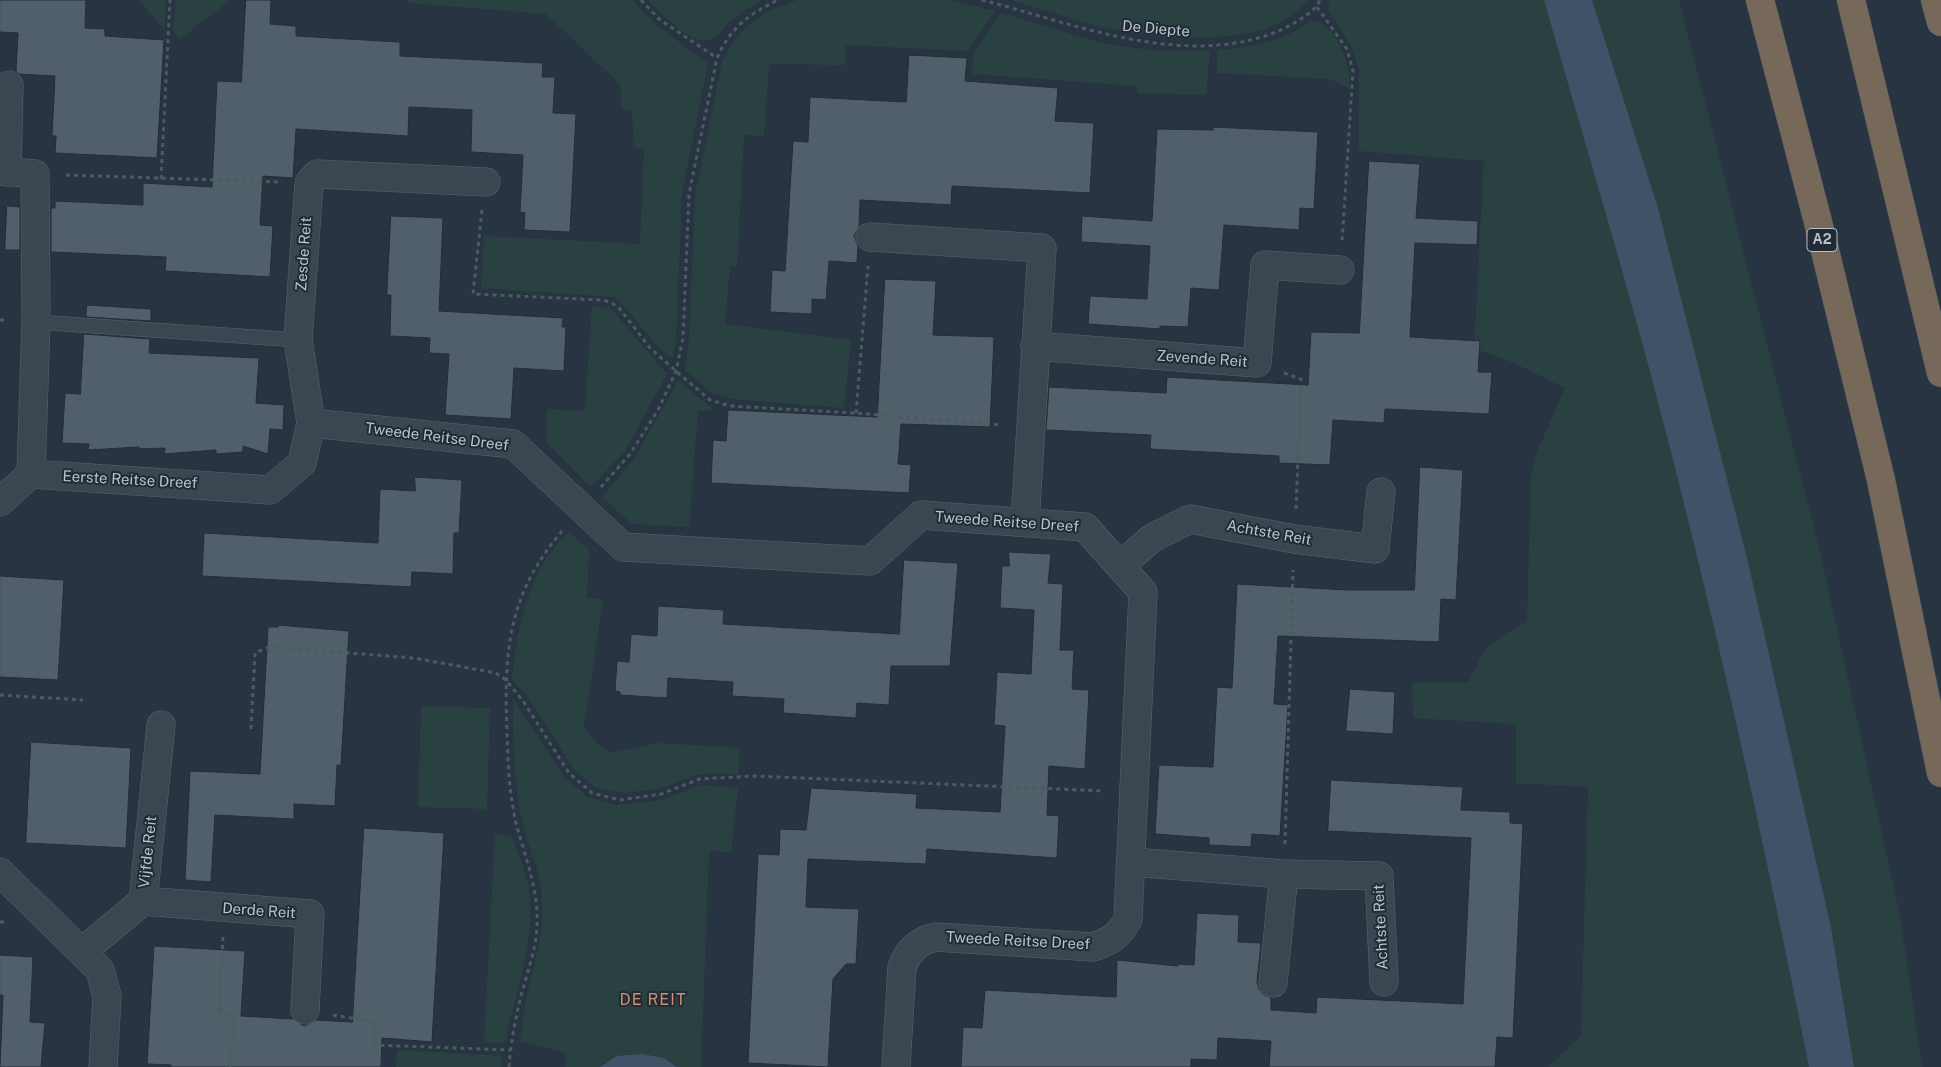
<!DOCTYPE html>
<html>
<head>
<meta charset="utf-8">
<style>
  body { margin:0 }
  canvas { display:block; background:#283441 }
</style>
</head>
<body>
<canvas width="1941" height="1067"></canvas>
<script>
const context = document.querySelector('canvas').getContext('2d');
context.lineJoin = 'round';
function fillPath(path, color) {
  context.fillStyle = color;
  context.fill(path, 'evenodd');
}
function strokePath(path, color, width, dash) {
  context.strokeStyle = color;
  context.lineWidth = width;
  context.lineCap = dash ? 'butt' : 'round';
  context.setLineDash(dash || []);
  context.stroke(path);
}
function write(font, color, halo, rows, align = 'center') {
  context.font = font + ' "Public Sans",sans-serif';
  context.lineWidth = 4;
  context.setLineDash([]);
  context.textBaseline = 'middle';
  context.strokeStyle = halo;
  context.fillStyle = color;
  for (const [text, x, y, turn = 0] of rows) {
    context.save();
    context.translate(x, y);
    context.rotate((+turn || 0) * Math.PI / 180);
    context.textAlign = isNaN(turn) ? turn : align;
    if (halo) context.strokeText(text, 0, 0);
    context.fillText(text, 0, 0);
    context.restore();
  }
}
const green = new Path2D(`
  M139,0h27l-2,29z
  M176,0h54l-50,39 -7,-8z
  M407,0h225l24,25 52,38 -26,130 -6,145 -3,20c-24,-14 -37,-44 -60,-61l-132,-9 3,-52 156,8 4,-95 -10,-2 -2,-36 -10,-2 -2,-25 -74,-70 -138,-11z
  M648,0h113c-9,6 -20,13 -29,20 -8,6 -13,17 -24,20 -16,6 -50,-29 -60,-40z
  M798,0h150l47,11 -27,40 -122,-6 -1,20 -76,-1 -5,72 -20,-1 -7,132 -7,-1 -5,58 126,16 -7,68 -112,-9 -20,-6 -27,-23 4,-30 6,-145 27,-133c16,-33 41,-52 76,-62z
  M1011,0h298c-11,11 -25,22 -40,28 -44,15 -118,10 -163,0 -32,-7 -63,-19 -95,-28z
  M1329,0h215c36,127 75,255 109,383 60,226 110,454 156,684h-261l33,-31 7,-249 -72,-4v-59l-103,-6 -1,-35 57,-1c17,-39 23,-40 58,-61l4,-145 6,-24 28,-64 -53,-26 -38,-14 10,-187 -125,-10v-81l-7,-22 -24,-39z
  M1592,0h87l142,556 79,360 22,151h-68l-23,-140 -83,-365 -90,-354z
  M1001,13l100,30 56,8h53l-4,44 -69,-2v-7l-165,-12 1,-21z
  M1312,21c27,2 38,46 38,68l-20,-10 -113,-6v-23c36,-2 65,-9 95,-29z
  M592,306l18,2 57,66 -42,77 -34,36 -45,-45 1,-33 38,2z
  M678,381l37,29 -17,1 -9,116 -57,-3 -30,-27 32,-38z
  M569,531l20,19 -2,48 16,1 -19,128 13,16 13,10 49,-10 81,5 -2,26h-39l-40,15 -38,4 -26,-6 -21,-18 -48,-75 -14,-15c5,-43 11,-84 35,-122 6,-9 15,-18 22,-26z
  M513,698l51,79 24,20 29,8 46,-5 38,-15 37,3 -7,64 -22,-1 -8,216h-24l-13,-9 -61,5 -3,4h-35l1,-14 -46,-12c3,-15 4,-31 7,-46 8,-33 17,-63 15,-97 -1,-28 -15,-52 -20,-78 -9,-40 -9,-81 -9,-122z
  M421,706l69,2 -3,101 -69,-2z
  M495,834l16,2c9,20 18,41 19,63 4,44 -16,100 -25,144h-21z
  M397,1050l106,6 -2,11h-105z`);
const water = new Path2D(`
  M1544,0h48l66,208 90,354 83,365 23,140h-45c-46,-230 -96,-458 -156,-684 -34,-128 -73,-256 -109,-383z
  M642,1054l22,4 13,9h-77l17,-11z`);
const building = new Path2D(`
  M0,0h86l-1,28 20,1v7l59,4 -7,118 -102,-5 1,-17h-4l3,-60 -36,-2 -3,-3 2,-38 -18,-1z
  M246,0h25l-1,24 26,2v10l104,6v14l143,7 -1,14h13l-2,36 23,1 -6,118 -46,-2 1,-17 -5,-1 3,-57 -52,-3 1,-42 -63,-3 -1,29 -112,-7 -3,49 -30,-2 -3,49 13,1 -3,51 -105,-6 1,-14 -115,-5v-44h4v-7l88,4v-22l69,4 5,-106 24,1z
  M909,55l58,3 -2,23 93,7 -3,33 39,2 -4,70 -138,-7 -1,19 -91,-5 -1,27 -5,9 4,10 -1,17 -28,-2 -3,39 -14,-1v15l-42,-2 2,-42 13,1 8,-130 15,1 2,-45 96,5z
  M1213,127l105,5 -4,77 -14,-1 -1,22 -75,-5 -5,65 -28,-2 -3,39 -28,-1v3l-72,-5 2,-28 57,3 3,-53 -69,-4 1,-26 70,5 5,-92 56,1z
  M1369,161l51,3 -4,54 62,3 -1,24 -62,-2 -5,94 70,4 -2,31h14l-3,42 -104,-5 -1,14 -51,-3 -3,45 -51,-2v-7l-129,-7 1,-14 -105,-5 3,-43 117,6 1,-16 141,8 3,-53 48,1z
  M7,206l13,1v43h-15z
  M391,216l52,2 -4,93 124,7 -1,9h4l-2,44 -50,-3 -3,51 -66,-4 4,-61 -20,-1 1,-15 -40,-2 1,-41h-4z
  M885,279l51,2 -3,54 61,2 -4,90 -89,-3 -3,40 13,1 -2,28 -198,-10 2,-43 13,1 2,-31 149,7z
  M87,305l64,4v12l-65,-4z
  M84,334l66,5 -1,14 110,5 -3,45 28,2 -1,25 -13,-1 -2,25 -25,-8v6l-27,2v-4l-52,4 1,-6 -26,1v-2l-51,3 1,-6 -27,-1 3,-50 15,1z
  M1420,467l43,3 -7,130 -15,-1 -2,43 -161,-6 -4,68 14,1 -8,131 -28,-2 -1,13 -42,-2v-7l-54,-4 4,-69 54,2 4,-80 15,1 5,-104 110,6h67z
  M415,477l47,3 -3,53h-5l-1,41 -41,-2 -1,15 -209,-11 2,-43 174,10 2,-54 35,2z
  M1009,552l42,2 -3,29 15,1 -3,66h14l-2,39 17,1 -4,79 -36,-3 -2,49 12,1 -2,42 -130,-9 -1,15 -118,-5 -2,48 53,2 -3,55h-10l-13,15 -5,88 -80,-4 10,-209 21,1 1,-26 26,1 5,-42 106,6 -1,14 84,4 5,-86 -11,-1 3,-53 34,2 3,-64 -34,-2 2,-42h7z
  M904,560l54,3 -8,103h-59l-2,39 -32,-2 -1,15 -73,-5 1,-14 -52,-3 1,-14 -65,-4 -1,20 -47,-3v-3l-5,-1 2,-30 12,1 2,-28 26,2 1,-30 66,4 -1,14 176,10z
  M0,576l64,4 -6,100 -58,-3z
  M278,625l71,6 -8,134h-4l-2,41 -41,-2v15l-79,-4 -4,67 -26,-2 5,-109 70,3 8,-147h10z
  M1350,689l45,3 -2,42 -47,-3z
  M31,742l100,6 -5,100 -100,-5z
  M1331,780l132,7 -2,23 49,2v11l13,1 -10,214 -16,-1 -2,30h-226l2,-26 -53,-3 -1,22 -26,-1v8h-230l2,-40 19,1 3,-38 131,7 1,-37 61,6v-2l16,1 3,-52 42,2 -1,27 23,1 -4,39 2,7 5,6 7,3v12l45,3 1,-16 146,7 8,-166 -143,-7z
  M364,828l80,5 -12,209 -50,-4 -1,29h-210v-2l-24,-1 7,-118 91,5 -4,65 52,3 11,7 12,-6 36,2z
  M0,955l33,2 -3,65 15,1 -4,44h-41l3,-72h-3z`);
const path = new Path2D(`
  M641,0l18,19 58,39
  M982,0c94,24 208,72 303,28 13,-7 29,-15 35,-28
  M1317,7l30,42 6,22 -11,171
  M66,175l213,7
  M161,179l9,-179
  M482,210l-9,84 130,6 9,3 8,6 30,39 26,23 34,29 20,6 126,7 146,12
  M0,320h8
  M1284,373l17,6 -5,130
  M856,413l12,-147
  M601,487l29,-33 28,-44 18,-39 7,-33 6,-144 28,-136c13,-30 32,-44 61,-58
  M0,695l83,5
  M251,729l4,-76 14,-6 145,11 82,15 10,7 17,21 46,72 23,20 28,7 41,-6 39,-15 55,-3 349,15
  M1285,844l8,-274
  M0,922h7
  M223,937l-4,72 15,10 -4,48
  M333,1015l42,7 -1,23 137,5
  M509,1067c2,-24 6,-48 12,-71 6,-23 15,-46 16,-70 2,-36 -12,-69 -21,-103 -7,-30 -8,-60 -9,-90 -3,-81 0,-137 55,-202`);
const lane = new Path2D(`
  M36,322l262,18`);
const street = new Path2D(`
  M0,171l35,3 1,148 -5,152
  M7,172l2,-87
  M870,237l172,11 -17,274
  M1035,346l222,17 8,-98 75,5
  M311,423l202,21 110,103 247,14 51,-46 164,12 58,65 -15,327c-9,17 -17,22 -35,28l-158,-10c-18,5 -26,13 -33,30l-6,100
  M0,502l31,-28 239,16 32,-27 9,-40 -13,-83 11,-157 8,-9 169,8
  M1120,566l32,-28 38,-19 104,20 81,10 6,-57
  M1132,862l152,12 95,2 5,106
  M0,872l100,98 7,26 -4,71
  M143,901l167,13 -5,96
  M83,951l60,-50 18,-176
  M1273,983l11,-109`);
const highway = new Path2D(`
  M1760,0l57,218 64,262 60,293
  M1851,0l90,373
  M1935,0l6,22`);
const shields = [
  [1822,240,30]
];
const shieldNames = [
  ["A2",1822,240]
];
const streetNames = [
  ["De Diepte",1156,29,5],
  ["Zesde Reit",304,254,-86],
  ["Zevende Reit",1202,359,4],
  ["Tweede Reitse Dreef",437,437,7],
  ["Eerste Reitse Dreef",130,480,3],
  ["Tweede Reitse Dreef",1007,522,4],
  ["Achtste Reit",1269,533,10],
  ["Vijfde Reit",148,852,-84],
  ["Derde Reit",259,911,4],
  ["Achtste Reit",1381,927,-93],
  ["Tweede Reitse Dreef",1018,941,3]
];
const neighbourhoodNames = [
  ["DE REIT",653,1000]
];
fillPath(green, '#2a4142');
fillPath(water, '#3f5368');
fillPath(building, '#515f6b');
strokePath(building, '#232d38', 1);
strokePath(lane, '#5a646e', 15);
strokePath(street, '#5a646e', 29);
strokePath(highway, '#47515b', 29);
strokePath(path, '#485d5e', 3, [4, 4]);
strokePath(lane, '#3c4650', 14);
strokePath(street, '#3c4650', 28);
strokePath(highway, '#766959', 28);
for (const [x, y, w] of shields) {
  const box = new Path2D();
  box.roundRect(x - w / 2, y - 11.5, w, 23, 4);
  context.fillStyle = '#212b36';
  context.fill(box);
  strokePath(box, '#b9c1cb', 1);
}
write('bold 14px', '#b9c1cb', null, shieldNames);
write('15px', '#b9c1cb', '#212b36', streetNames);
context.letterSpacing = '1px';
write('16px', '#d0916e', '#212b36', neighbourhoodNames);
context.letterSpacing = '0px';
</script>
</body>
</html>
